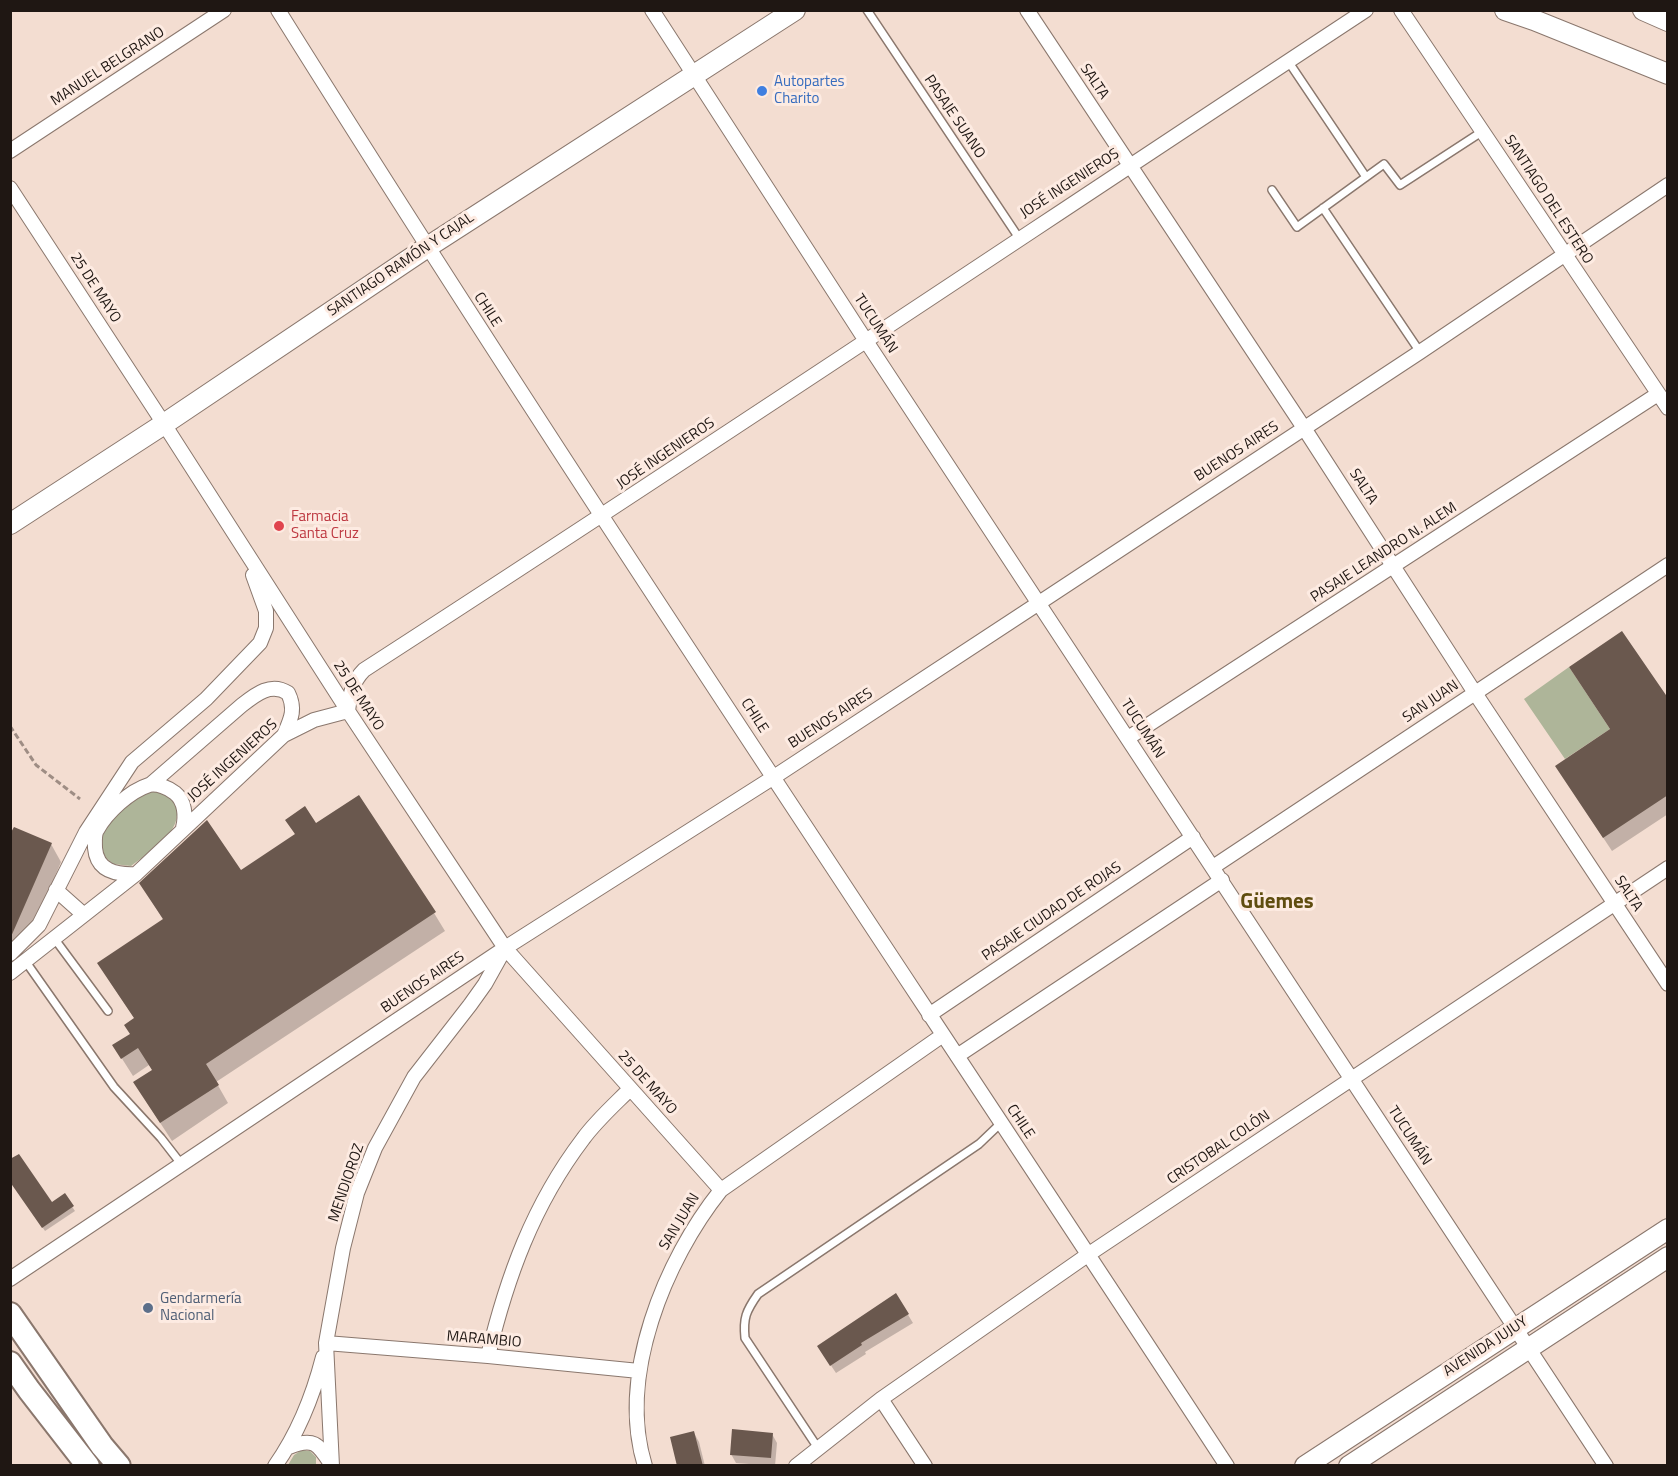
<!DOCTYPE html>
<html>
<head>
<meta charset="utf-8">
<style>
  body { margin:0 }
  #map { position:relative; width:1678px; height:1476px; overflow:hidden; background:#f3ddd1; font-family:"Titillium Web",sans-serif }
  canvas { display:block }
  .frame { position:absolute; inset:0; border:12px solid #1f1713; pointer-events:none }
</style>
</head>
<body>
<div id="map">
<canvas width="1678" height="1476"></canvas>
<div class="frame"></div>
</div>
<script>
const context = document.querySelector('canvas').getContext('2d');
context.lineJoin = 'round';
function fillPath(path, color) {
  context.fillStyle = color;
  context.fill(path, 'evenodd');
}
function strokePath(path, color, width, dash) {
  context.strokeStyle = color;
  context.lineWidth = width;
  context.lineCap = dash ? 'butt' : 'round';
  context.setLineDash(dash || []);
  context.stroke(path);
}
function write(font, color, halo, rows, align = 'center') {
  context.font = font + ' "Titillium Web",sans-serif';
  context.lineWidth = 6;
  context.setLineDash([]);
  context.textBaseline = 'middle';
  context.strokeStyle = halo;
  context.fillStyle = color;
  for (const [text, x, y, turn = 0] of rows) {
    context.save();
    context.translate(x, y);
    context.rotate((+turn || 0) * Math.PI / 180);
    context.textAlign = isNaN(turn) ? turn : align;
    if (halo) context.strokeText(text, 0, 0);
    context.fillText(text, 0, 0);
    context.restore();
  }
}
const green = new Path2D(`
  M1569,667l41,62 -45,30 -41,-60z
  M150,791c11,1 22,2 26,15 8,26 -28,47 -45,60l-18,-2 -9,-8c-1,-6 -3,-13 -2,-19 3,-16 34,-39 48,-46z
  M302,1450l8,1 6,6v8h-28l6,-10z`);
const shadow = new Path2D(`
  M1668,694v120l-56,37 -47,-71z
  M287,820l29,5 118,88 11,18 -229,151 12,21 -56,38 -26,-40 7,-31 -4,-5 -16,11 -19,-30 17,-11 4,-16 -25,-37 54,-61 -23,-37 99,-12 56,-36z
  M10,838l41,6 10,18 -37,88 -14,-5z
  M10,1180l41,24 13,-9 11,16 -30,20z
  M896,1295l17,28 -48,29 1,2 -30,19 -12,-18z
  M694,1433l5,9 6,24h-27z
  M772,1434l5,9 -2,23 -39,-3 -5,-9z`);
const building = new Path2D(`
  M1622,631l46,67v97l-65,43 -48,-72 55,-37 -41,-62z
  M359,795l77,117 -230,152 13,21 -59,38 -27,-41 19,-12 -14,-22 -17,11 -9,-14 18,-11 -6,-9 10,-7 -37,-55 66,-44 -24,-36 68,-63 34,50 54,-36 -10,-14 20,-14 11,17z
  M14,827l38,16 -42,96v-105z
  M19,1154l33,48 13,-9 9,13 -32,22 -32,-46v-23z
  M896,1293l13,21 -48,29 1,2 -32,21 -13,-20z
  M732,1429l41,4 -2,25 -41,-3z
  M694,1431l9,35h-26l-7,-29z`);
const path = new Path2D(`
  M10,726l26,39 44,34`);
const lane = new Path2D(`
  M867,10l152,228
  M1288,61l78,116
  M1272,190l25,37 87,-63 16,21 83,-54
  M1323,208l97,144
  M54,938l54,73
  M26,962l88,125 47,51 21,27
  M818,1448l-73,-110c-2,-20 1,-27 13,-44l221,-150 22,-21`);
const street = new Path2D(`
  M278,10c307,491 632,971 949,1456
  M652,10l214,331 740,1125
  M1027,10l277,418 171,265 193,291
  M1401,10l267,398
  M10,151l214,-141
  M10,188l154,236 184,287 157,237 216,242
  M348,711c2,-16 4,-29 16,-41 336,-217 668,-440 1002,-660
  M1128,738l530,-344
  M151,784l91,-79c14,-11 29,-23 46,-12 8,16 3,26 -4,42
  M1213,867l455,-302
  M136,874c-20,1 -39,-3 -41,-26 0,-6 -1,-13 2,-18 10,-18 33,-39 52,-45 8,-2 20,3 26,8 10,8 11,23 8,35
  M56,890l27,24
  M10,954l29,-29 47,-93 46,-70 74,-63 54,-56 6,-15v-17l-13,-36
  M10,973l126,-99 148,-139 30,-15 34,-9
  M929,1015l264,-178
  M957,1056l265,-176
  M10,1279l495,-331 269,-171 265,-174 381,-251 248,-167
  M326,1343l162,13 151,15
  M488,1356c19,-79 45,-151 95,-217 13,-18 31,-34 47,-50
  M881,1399l44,67
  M289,1447c25,-10 29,-3 42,17
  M275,1466c24,-34 38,-70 48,-109
  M332,1466l-6,-123 17,-95 14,-55 18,-45 39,-71 56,-72 15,-21 19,-34
  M645,1466c-28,-90 20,-206 76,-276l222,-155
  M796,1466l85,-67 208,-145 579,-386`);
const secondary = new Path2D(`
  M1505,10l29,10 134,54
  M1643,10l25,11
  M10,524l154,-100 262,-176 369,-238
  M1305,1466l363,-237
  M1349,1466l319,-209`);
const primary = new Path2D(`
  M10,1314l92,132 17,20
  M10,1363l19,27 59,76`);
const markers = [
  [762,91,6,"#3f7fe0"],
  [279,526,6,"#e0444e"],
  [148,1308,6,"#5c6f8a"]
];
const streetNames = [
  ["MANUEL BELGRANO",108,67,-33],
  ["SALTA",1094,82,56],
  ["PASAJE SUANO",954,117,56],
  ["JOSÉ INGENIEROS",1070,184,-33],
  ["SANTIAGO DEL ESTERO",1548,200,57],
  ["SANTIAGO RAMÓN Y CAJAL",401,265,-34],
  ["25 DE MAYO",95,288,57],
  ["CHILE",487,310,57],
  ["TUCUMÁN",875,324,57],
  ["BUENOS AIRES",1237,452,-33],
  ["JOSÉ INGENIEROS",666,454,-34],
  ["SALTA",1363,487,57],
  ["PASAJE LEANDRO N. ALEM",1384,553,-33],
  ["25 DE MAYO",358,696,57],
  ["SAN JUAN",1431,702,-34],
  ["CHILE",754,716,57],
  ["BUENOS AIRES",831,719,-33],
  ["TUCUMÁN",1142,729,57],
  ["JOSÉ INGENIEROS",233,761,-42],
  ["SALTA",1628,894,57],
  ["PASAJE CIUDAD DE ROJAS",1052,912,-34],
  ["BUENOS AIRES",423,983,-34],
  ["25 DE MAYO",647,1083,48],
  ["CHILE",1020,1122,56],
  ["TUCUMÁN",1409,1136,57],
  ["CRISTOBAL COLÓN",1219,1148,-34],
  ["MENDIOROZ",347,1183,-71],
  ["SAN JUAN",680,1222,-59],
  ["MARAMBIO",484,1340,5],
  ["AVENIDA JUJUY",1486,1347,-33]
];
const shopNames = [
  ["Autopartes",774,82],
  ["Charito",774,99]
];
const healthNames = [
  ["Farmacia",291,517],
  ["Santa Cruz",291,534]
];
const serviceNames = [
  ["Gendarmería",160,1299],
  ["Nacional",160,1316]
];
const districtNames = [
  ["Güemes",1277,903]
];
fillPath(green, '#aeb599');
fillPath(shadow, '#0003');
fillPath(building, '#6a584e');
strokePath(lane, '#8a776d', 10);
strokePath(street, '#8a776d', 16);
strokePath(secondary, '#8a776d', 22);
strokePath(primary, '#8a776d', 26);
strokePath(path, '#9e8d84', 3, [6, 3]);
strokePath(lane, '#fff', 7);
strokePath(street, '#fff', 14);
strokePath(secondary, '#fff', 20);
strokePath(primary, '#fff', 22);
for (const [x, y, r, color] of markers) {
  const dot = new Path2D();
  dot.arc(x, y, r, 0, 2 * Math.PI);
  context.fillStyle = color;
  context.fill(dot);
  strokePath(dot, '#fdebe2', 2);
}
write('15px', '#1f1713', '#fdebe2', streetNames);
write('15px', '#366cbe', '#fdebe2', shopNames, 'left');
write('15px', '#be3a42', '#fdebe2', healthNames, 'left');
write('15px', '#4e5e75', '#fdebe2', serviceNames, 'left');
write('bold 21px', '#5f4d0f', '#fdebe2', districtNames);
</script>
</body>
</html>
